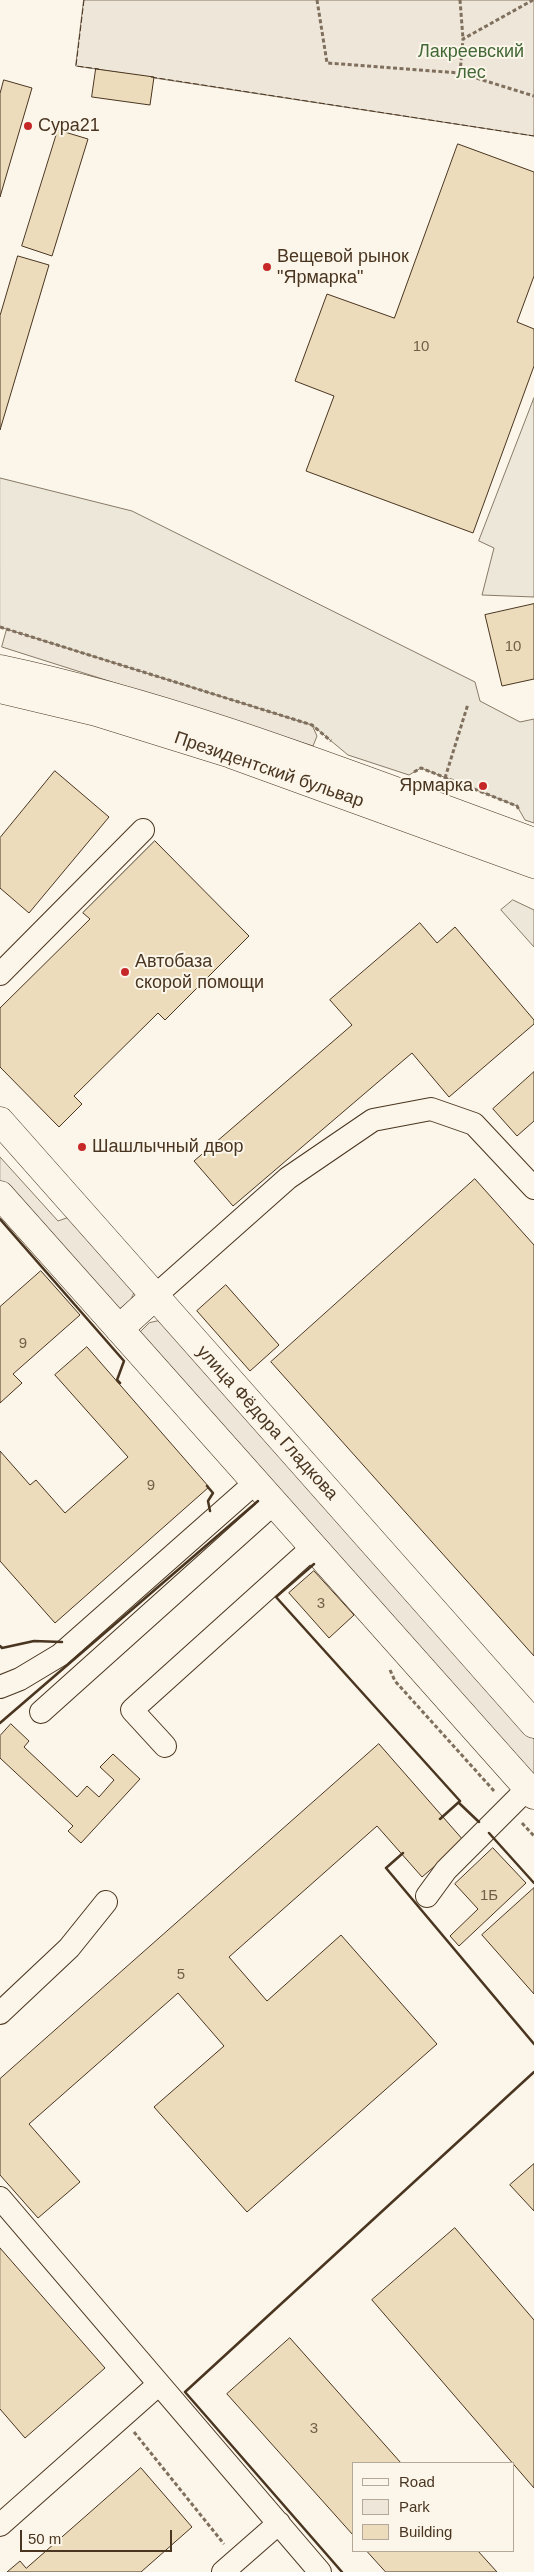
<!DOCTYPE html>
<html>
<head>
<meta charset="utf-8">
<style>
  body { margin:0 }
  #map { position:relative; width:534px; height:2572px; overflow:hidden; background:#fbf6e9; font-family:Arial,sans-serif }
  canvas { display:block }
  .legend { position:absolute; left:352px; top:2462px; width:162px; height:90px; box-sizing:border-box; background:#fbf6e9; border:1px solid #b4a999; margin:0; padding:6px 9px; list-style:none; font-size:15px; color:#4a3520 }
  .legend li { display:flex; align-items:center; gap:10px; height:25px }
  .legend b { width:25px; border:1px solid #b4a999 }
  .scale { position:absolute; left:20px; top:2530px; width:152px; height:22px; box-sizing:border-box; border:2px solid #4a3520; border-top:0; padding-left:6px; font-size:15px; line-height:18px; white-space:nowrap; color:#4a3520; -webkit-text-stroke:4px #fbf6e9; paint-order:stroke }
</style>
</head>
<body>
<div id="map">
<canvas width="534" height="2572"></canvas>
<ul class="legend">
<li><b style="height:6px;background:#fbf6e9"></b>Road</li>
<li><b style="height:14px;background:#ede6d9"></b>Park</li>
<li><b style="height:14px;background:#ecdcbc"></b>Building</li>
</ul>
<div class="scale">50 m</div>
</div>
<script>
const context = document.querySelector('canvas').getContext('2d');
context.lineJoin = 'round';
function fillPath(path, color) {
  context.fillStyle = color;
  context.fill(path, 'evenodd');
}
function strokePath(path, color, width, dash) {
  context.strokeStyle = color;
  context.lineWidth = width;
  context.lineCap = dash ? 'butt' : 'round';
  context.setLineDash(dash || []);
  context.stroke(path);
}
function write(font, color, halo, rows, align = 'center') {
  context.font = font + ' Arial,sans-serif';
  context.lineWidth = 4;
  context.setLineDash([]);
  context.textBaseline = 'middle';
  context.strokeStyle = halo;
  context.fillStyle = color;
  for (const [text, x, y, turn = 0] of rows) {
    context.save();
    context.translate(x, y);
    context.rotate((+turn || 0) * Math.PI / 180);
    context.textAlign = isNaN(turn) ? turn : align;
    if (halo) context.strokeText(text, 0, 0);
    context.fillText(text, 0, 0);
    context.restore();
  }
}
const green = new Path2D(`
  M84,0h450v136l-458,-70z
  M7,629l305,96 5,11 -4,10 -311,-99z
  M0,1157l58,64 14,-5 62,76c-3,10 -8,15 -19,18l-115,-122z
  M158,1321l11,6 365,412v48l-394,-455 9,-9z`);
const parking = new Path2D(`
  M534,398v199l-52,-2 12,-47 -15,-7z
  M0,478l132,33 343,171 5,19 40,21 14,-3v104l-9,-3 -8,-14 -96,-38 -12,7 -61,-20 -36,-30 -312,-98z
  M513,900l21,10v37l-33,-37z`);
const building = new Path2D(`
  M96,69l58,8 -4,28 -58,-8z
  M4,80l28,8 -32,109v-103z
  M58,130l30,9 -36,117 -30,-10z
  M458,144l76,28v104l-17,46 17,7v37l-61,167 -167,-62 28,-75 -39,-15 32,-87 67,24z
  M18,256l31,9 -49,165v-114z
  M534,604v75l-32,7 -17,-71z
  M55,771l54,46 -80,96 -29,-25v-50z
  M155,841l94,95 -84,84 -7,-7 -84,83 8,8 -23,23 -59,-60v-59l90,-89 -7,-6z
  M420,923l17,20 18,-16 79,93v4l-85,73 -37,-44 -179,153 -39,-45 158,-136 -22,-25z
  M534,1072v49l-17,15 -24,-27z
  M475,1179l59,66v411l-263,-294z
  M41,1271l39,44 -67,59 9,9 -22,20v-96z
  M226,1285l53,60 -29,26 -53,-60z
  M87,1347l122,140 -154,136 -55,-62v-110l30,34 6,-5 29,33 63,-56 -73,-82z
  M314,1571l40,44 -25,23 -40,-45z
  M11,1724l18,17 -5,6 53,50 10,-11 12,11 15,-17 -14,-13 13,-13 27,25 -59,64 -13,-12 5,-5 -73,-68v-22z
  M379,1744l85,97 -42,36 -45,-51 -148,131 38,44 74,-66 96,109 -190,168 -93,-105 70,-61 -46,-53 -149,131 51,58 -42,36 -38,-43v-96z
  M493,1848l33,35 -67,63 -9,-10 28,-27 -23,-25z
  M534,1888v106l-52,-59z
  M534,2164v47l-24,-26z
  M455,2228l79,92v168l-162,-188z
  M0,2248l105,120 -80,70 -25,-29z
  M290,2338l111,125h-48v72l-126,-141z
  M141,2468l51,59 -51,45h-134l13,-11 6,7z
  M367,2551h111l19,21h-111z`);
const path = new Path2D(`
  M317,0l10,63 133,10 74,23
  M460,0l3,39
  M460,73l3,-34 70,-39
  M0,627l312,98 19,16
  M414,772l7,-4 96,38 2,4
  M445,778l23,-74
  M390,1670l5,11 100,111
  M522,1823l12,13
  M134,2432l90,112`);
const minor = new Path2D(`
  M0,974l143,-144
  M155,1296l133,-118 85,-58 58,-11 43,15 60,64
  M0,1687l20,-8 40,-24 196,-173
  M41,1712l233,-209
  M165,1746l-33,-36 181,-163
  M427,1896l19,-26 82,-82
  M0,2013l69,-65 37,-46
  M0,2198l320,374
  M0,2525l159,-141
  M223,2572l56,-49`);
const major = new Path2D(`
  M0,669c184,39 358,109 534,173
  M0,689l96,23 135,42 303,110
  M0,1121l534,603
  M0,1195l534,600
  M119,1329l36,-33`);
const fence = new Path2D(`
  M84,0l-8,66 23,3
  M151,77l383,59`);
const wall = new Path2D(`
  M0,1219l124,142 -7,19 3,3
  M207,1486l6,7 -5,8 2,10
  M314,1564l-38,33 184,204 -20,18
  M0,1646l2,2 32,-7 28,1
  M0,1723l258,-222
  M459,1803l20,19
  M489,1833l45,50
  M403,1853l-17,15 148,176
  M342,2572l-157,-180 349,-320`);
const markers = [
  [28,126,5,"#c62828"],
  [267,267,5,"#c62828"],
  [483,786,5,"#c62828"],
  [125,972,5,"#c62828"],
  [82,1147,5,"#c62828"]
];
const numberNames = [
  ["10",421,347],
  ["10",513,647],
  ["9",23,1344],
  ["9",151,1486],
  ["3",321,1604],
  ["1Б",489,1896],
  ["5",181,1975],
  ["3",314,2429]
];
const parkNames = [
  ["Лакреевский",471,52],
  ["лес",471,73]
];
const poiNames = [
  ["Сура21",38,126],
  ["Вещевой рынок",277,257],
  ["\"Ярмарка\"",277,278],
  ["Ярмарка",473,786,"right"],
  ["Автобаза",135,962],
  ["скорой помощи",135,983],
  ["Шашлычный двор",92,1147]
];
const streetNames = [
  ["Президентский бульвар",269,770,19],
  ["улица Фёдора Гладкова",267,1423,48]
];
fillPath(green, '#ede6d9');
strokePath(green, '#887966', 1);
fillPath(parking, '#ede7d9');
strokePath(parking, '#887966', 1);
fillPath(building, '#ecdcbc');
strokePath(building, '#4a3520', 1);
strokePath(minor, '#4a3520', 24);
strokePath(major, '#4a3520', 29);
strokePath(path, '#7f6f5c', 3, [4, 2.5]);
strokePath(minor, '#fbf6e9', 22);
strokePath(major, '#fbf6e9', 28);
strokePath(fence, '#4a3520', 1, [6, 2.5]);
strokePath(wall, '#4a3520', 2.5);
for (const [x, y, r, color] of markers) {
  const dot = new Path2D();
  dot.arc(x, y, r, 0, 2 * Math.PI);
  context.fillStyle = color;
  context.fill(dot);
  strokePath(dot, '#fbf6e9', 2);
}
write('15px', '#725f47', null, numberNames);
write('18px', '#436837', '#fbf6e9', parkNames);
write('18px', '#4a3520', '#fbf6e9', poiNames, 'left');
write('18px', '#4a3520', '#fbf6e9', streetNames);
</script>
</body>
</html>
